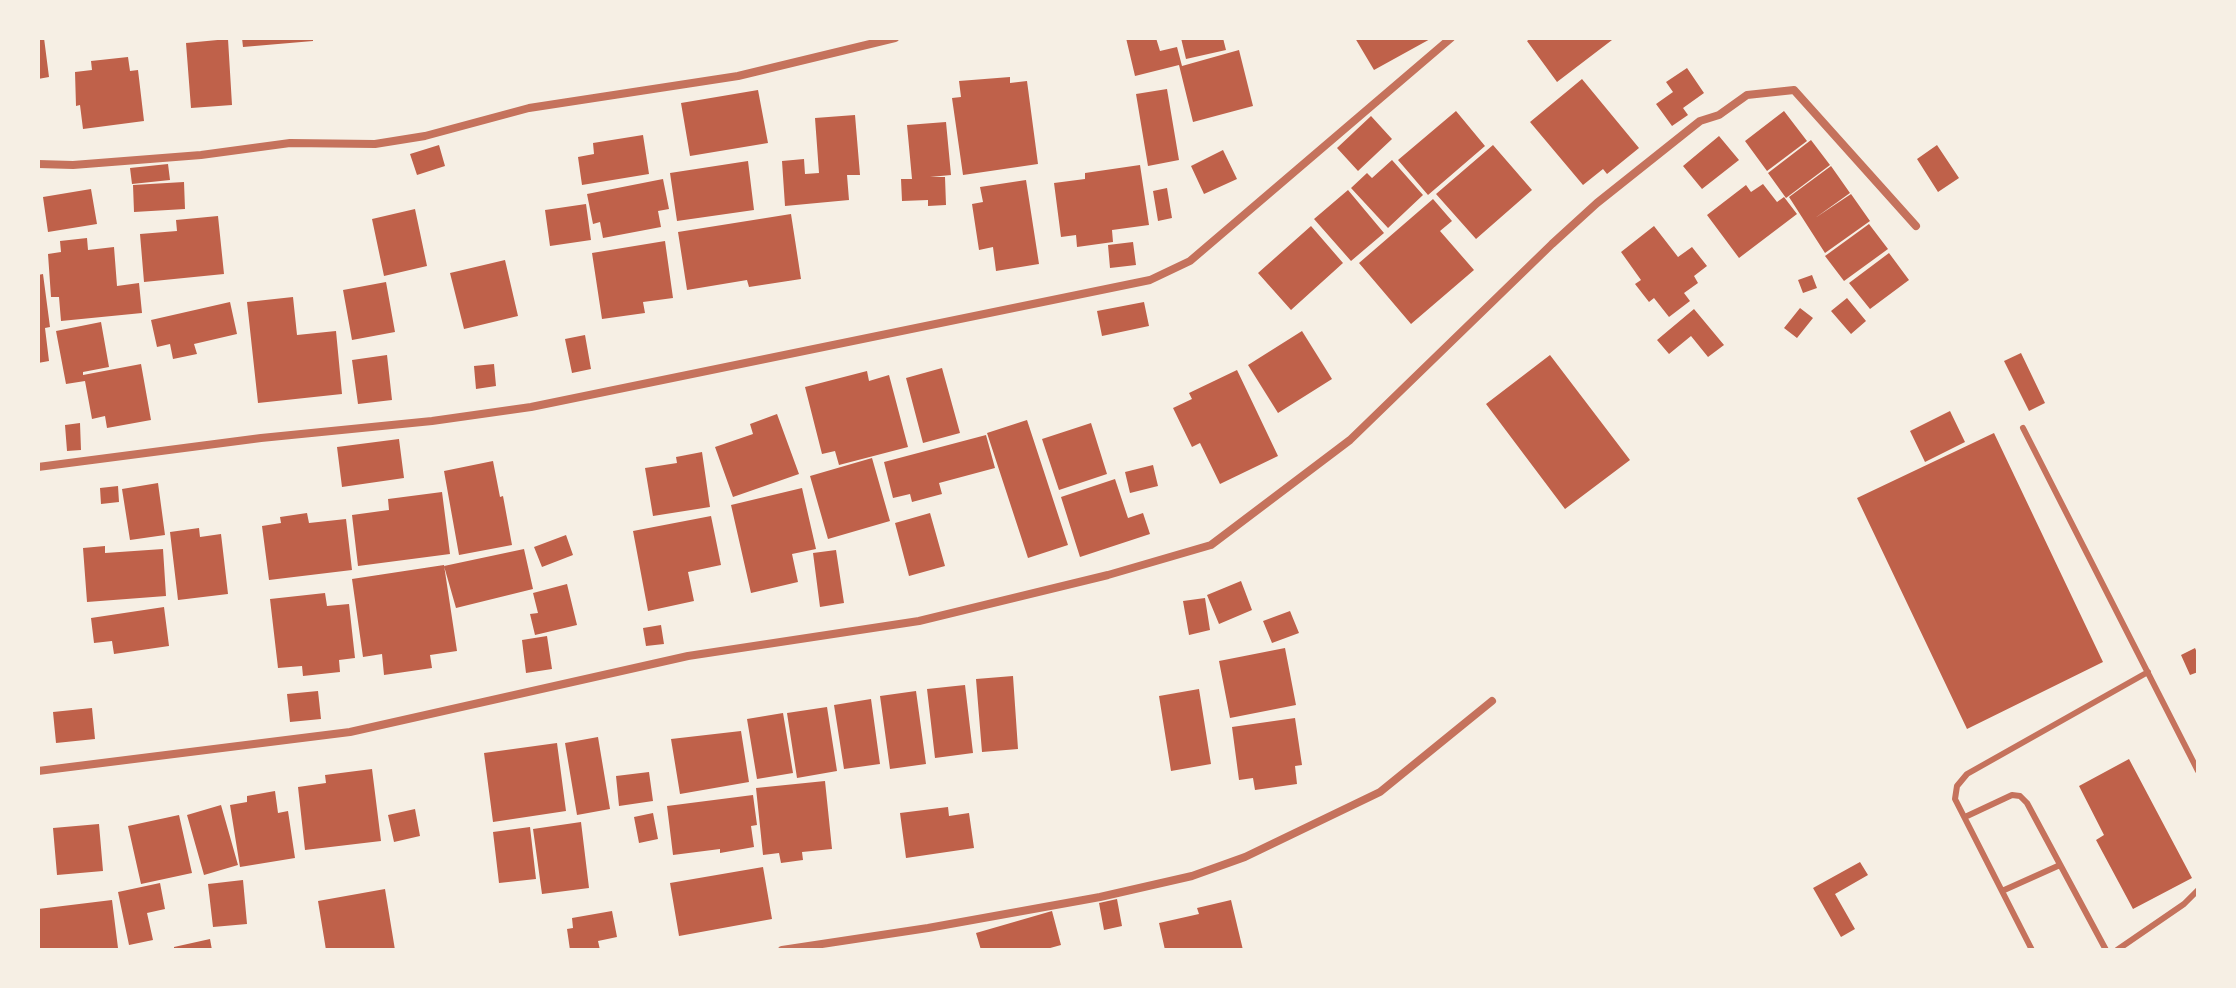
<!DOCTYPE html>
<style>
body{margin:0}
#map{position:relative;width:2236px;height:988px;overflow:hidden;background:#f6efe4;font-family:"Sofia Sans Condensed",sans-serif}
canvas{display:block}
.frame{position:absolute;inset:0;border:40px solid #f6efe4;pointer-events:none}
</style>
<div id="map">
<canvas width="2236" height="988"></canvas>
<div class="frame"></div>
</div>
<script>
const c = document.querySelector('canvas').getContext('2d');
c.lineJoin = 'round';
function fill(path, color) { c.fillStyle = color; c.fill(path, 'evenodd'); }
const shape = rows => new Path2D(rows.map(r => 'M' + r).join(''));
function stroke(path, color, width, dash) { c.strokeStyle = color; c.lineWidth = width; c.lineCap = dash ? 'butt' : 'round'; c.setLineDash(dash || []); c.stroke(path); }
const building = shape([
 [38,38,44,38,49,77,38,79],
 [242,38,313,38,313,41,243,47],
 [1126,38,1156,38,1160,51,1177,47,1182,66,1239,50,1253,106,1193,122,1179,65,1135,76],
 [1181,38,1223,38,1226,50,1186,59],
 [1355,38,1432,38,1374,70],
 [1531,38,1610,38,1612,40,1557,82,1527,41],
 [228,39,232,105,191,108,186,43],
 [128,57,130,71,138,70,144,121,83,129,80,105,76,106,75,72,92,70,91,61],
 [1687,68,1704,93,1683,108,1688,115,1672,126,1656,104,1673,92,1666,82],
 [1010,77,1010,83,1027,81,1038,164,963,175,952,98,961,97,959,81],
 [1582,79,1639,148,1607,174,1603,169,1583,185,1530,122],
 [1167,89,1179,160,1148,166,1136,94],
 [758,90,768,143,690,156,681,103],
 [1456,111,1485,146,1428,195,1398,160],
 [1784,111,1807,141,1767,171,1745,141],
 [855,115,860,175,847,175,849,200,785,206,782,161,804,159,805,174,819,173,815,118],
 [1371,116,1392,139,1358,171,1337,148],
 [946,122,951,175,930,177,945,177,946,205,928,206,928,200,902,201,901,179,912,179,907,125],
 [643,135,649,174,582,185,578,157,594,154,593,143],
 [1719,136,1739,160,1702,189,1683,166],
 [1811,140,1830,165,1786,198,1768,173],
 [439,145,445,166,417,175,410,154],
 [1493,145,1532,190,1476,239,1436,194],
 [1937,145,1959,178,1938,192,1917,159],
 [1223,150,1237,179,1204,194,1191,166],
 [1392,160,1423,195,1388,228,1351,188,1367,173,1372,178],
 [748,161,754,210,677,221,670,173],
 [168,164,170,180,132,184,130,168],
 [1140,165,1149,225,1112,230,1113,242,1077,247,1076,235,1061,237,1054,183,1085,179,1085,173],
 [1831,166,1850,193,1815,218,1851,194,1870,221,1825,253,1789,197],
 [663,179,669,209,658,211,661,227,603,238,600,222,593,224,587,194],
 [1026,180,1039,264,996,271,993,247,979,250,972,204,983,202,980,187],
 [184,182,185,209,134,212,133,185],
 [1763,184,1777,202,1784,197,1797,214,1739,258,1707,215,1746,185,1751,192],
 [1167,188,1172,218,1158,221,1153,191],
 [91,189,97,224,48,232,43,197],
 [1348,190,1384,233,1351,261,1314,219],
 [1433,199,1452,221,1440,231,1474,270,1411,324,1359,263],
 [586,204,591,240,550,246,545,210],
 [415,209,427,266,384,276,372,219],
 [791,214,801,279,749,287,747,280,687,290,678,232],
 [218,216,224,274,144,282,140,234,177,231,176,220],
 [1869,224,1888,249,1844,281,1825,256],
 [1311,226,1343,263,1291,310,1258,273],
 [1654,226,1678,257,1692,247,1707,266,1694,276,1698,283,1684,293,1690,301,1669,317,1654,298,1649,302,1635,284,1641,280,1621,252],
 [87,238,88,250,114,247,117,286,139,283,142,313,61,321,59,297,51,297,48,254,61,252,60,241],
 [665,241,673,298,643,302,645,313,602,319,592,253],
 [1133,242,1136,265,1110,268,1108,245],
 [1889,253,1909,280,1870,309,1849,283],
 [505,260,518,316,464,329,450,273],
 [43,274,50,327,45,328,49,361,38,363,38,275],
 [1812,275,1817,288,1803,293,1798,280],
 [386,282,395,332,352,340,343,290],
 [293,297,297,335,336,331,342,394,258,403,247,302],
 [1847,298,1866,321,1851,334,1831,311],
 [230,302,237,334,194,344,197,354,173,359,170,344,157,347,151,320],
 [1144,302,1149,326,1102,336,1097,311],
 [1800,308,1813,318,1797,338,1784,328],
 [1694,309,1724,345,1708,357,1691,336,1669,354,1657,340],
 [101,322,109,367,83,372,83,375,141,364,151,420,107,428,105,416,92,419,85,381,66,384,56,331],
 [1302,331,1332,379,1278,413,1248,365],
 [585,335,591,369,572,373,565,339],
 [2021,353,2045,403,2029,411,2004,361],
 [387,355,392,400,358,404,352,360],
 [1550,355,1630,460,1565,509,1486,404],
 [494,364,496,386,476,389,474,366],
 [942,368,960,433,923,443,906,378],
 [1237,370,1278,456,1220,484,1200,443,1192,447,1173,408,1192,399,1189,393],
 [867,371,869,381,889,375,908,447,839,465,835,451,822,454,805,387],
 [1950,411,1965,442,1925,462,1910,431],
 [777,414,799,474,733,497,715,447,753,434,750,424],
 [1027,420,1068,545,1028,558,987,433],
 [80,423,81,450,67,451,65,425],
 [1091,423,1107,474,1059,490,1042,439],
 [1994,433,2103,662,1967,729,1857,498],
 [986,435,995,468,939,483,942,494,912,502,910,494,893,498,884,462],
 [399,439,404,478,342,487,337,447],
 [702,452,710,507,653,516,645,468,677,463,676,457],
 [872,458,890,521,828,539,810,476],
 [493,461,500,497,503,496,512,545,459,555,444,471],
 [1153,465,1158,486,1130,493,1125,472],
 [1115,479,1128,518,1143,513,1150,534,1080,557,1061,497],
 [158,483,165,535,130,540,122,489],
 [118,486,119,502,101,504,100,488],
 [802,488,816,549,792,554,798,582,751,593,731,505],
 [442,492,450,554,358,566,352,515,389,510,388,499],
 [307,513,309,523,346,519,352,570,269,580,262,526,281,523,280,517],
 [930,513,945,566,909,576,895,523],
 [711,516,721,565,688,572,694,601,648,611,633,531],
 [199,528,200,537,221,534,228,594,178,600,170,532],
 [566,535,573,555,542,567,534,547],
 [105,546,105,553,163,549,166,596,87,602,83,548],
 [524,549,533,589,456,608,444,566],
 [836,550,844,603,820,607,813,553],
 [444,565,457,651,430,655,432,668,384,675,382,654,363,657,352,579],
 [1241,581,1252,610,1219,624,1207,595],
 [567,584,577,625,535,635,530,614,538,613,533,593],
 [325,593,327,606,349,604,355,658,339,660,340,672,303,676,302,666,278,668,270,599],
 [1205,598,1210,630,1189,635,1183,601],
 [164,607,169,646,114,654,112,641,94,643,91,618],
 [1290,611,1299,633,1272,643,1263,621],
 [661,625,664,644,646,646,643,628],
 [547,636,552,669,526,673,522,640],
 [1285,648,1296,705,1230,718,1219,661],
 [2195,648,2198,655,2198,672,2190,675,2181,655],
 [1013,676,1018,749,982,752,976,679],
 [965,685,973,753,935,758,927,689],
 [1199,689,1211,764,1171,771,1159,696],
 [318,691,321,719,290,722,287,694],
 [916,691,926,764,890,769,880,696],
 [871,699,880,764,844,769,834,705],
 [827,707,837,771,797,778,787,713],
 [92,708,95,739,56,743,53,712],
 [783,713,793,773,757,779,747,719],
 [1295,718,1302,765,1295,766,1297,784,1255,790,1253,778,1239,780,1232,727],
 [741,731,749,782,680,794,671,739],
 [598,737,610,809,577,815,565,743],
 [557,743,566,811,493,822,484,753],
 [2129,759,2192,878,2133,909,2096,840,2104,835,2079,786],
 [372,769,381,841,305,850,298,787,326,783,325,775],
 [649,772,653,801,619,806,616,776],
 [825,781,832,849,802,852,803,860,781,863,779,853,763,855,756,788],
 [275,791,278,813,288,811,295,858,240,867,230,805,247,802,247,796],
 [753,795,757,825,751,826,754,847,720,853,720,849,673,855,667,806],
 [221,805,238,865,204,875,187,815],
 [948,807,949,816,969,813,974,848,906,858,900,813],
 [415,809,420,836,394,842,388,815],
 [653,813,658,839,639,843,634,817],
 [179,815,192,873,141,884,128,826],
 [581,822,589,888,542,894,533,829],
 [99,824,103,871,57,875,53,828],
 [530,827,536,879,499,883,493,832],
 [1860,862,1868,875,1835,894,1855,929,1841,937,1813,888],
 [763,867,772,919,679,936,670,883],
 [243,880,247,924,213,927,208,884],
 [160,883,165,909,147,913,153,940,129,945,118,892],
 [385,889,395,950,326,950,318,901],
 [1117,899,1122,926,1104,930,1099,903],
 [112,900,118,948,38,950,38,909],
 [1231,900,1243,950,1165,950,1159,923,1199,914,1197,908],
 [612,911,617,937,598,941,600,950,570,950,567,929,573,928,572,918],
 [1052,911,1061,945,1043,950,981,950,976,933],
 [210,939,212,950,174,950,174,947]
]);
const service = shape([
 [2023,428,2198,771],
 [1965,817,2012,795,2020,796,2027,803,2106,950],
 [2002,891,2060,865],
 [2032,950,1955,799,1957,786,1967,774,2148,672],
 [2117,950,2184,904,2198,890]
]);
const minor = shape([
 [38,164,73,165,201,155,290,143,375,144,425,136,529,108,738,76,895,38],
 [38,467,261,438,432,421,531,407,1150,280,1190,261,1451,38],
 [38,771,350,732,688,656,919,621,1108,575,1211,545,1350,440,1552,244,1597,203,1700,121,1719,115,1747,95,1794,90,1916,226],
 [782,950,928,928,1100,897,1192,876,1245,857,1380,792,1492,701]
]);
fill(building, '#bf614a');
stroke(service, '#c5725c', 6);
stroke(minor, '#c5725c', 8);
</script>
